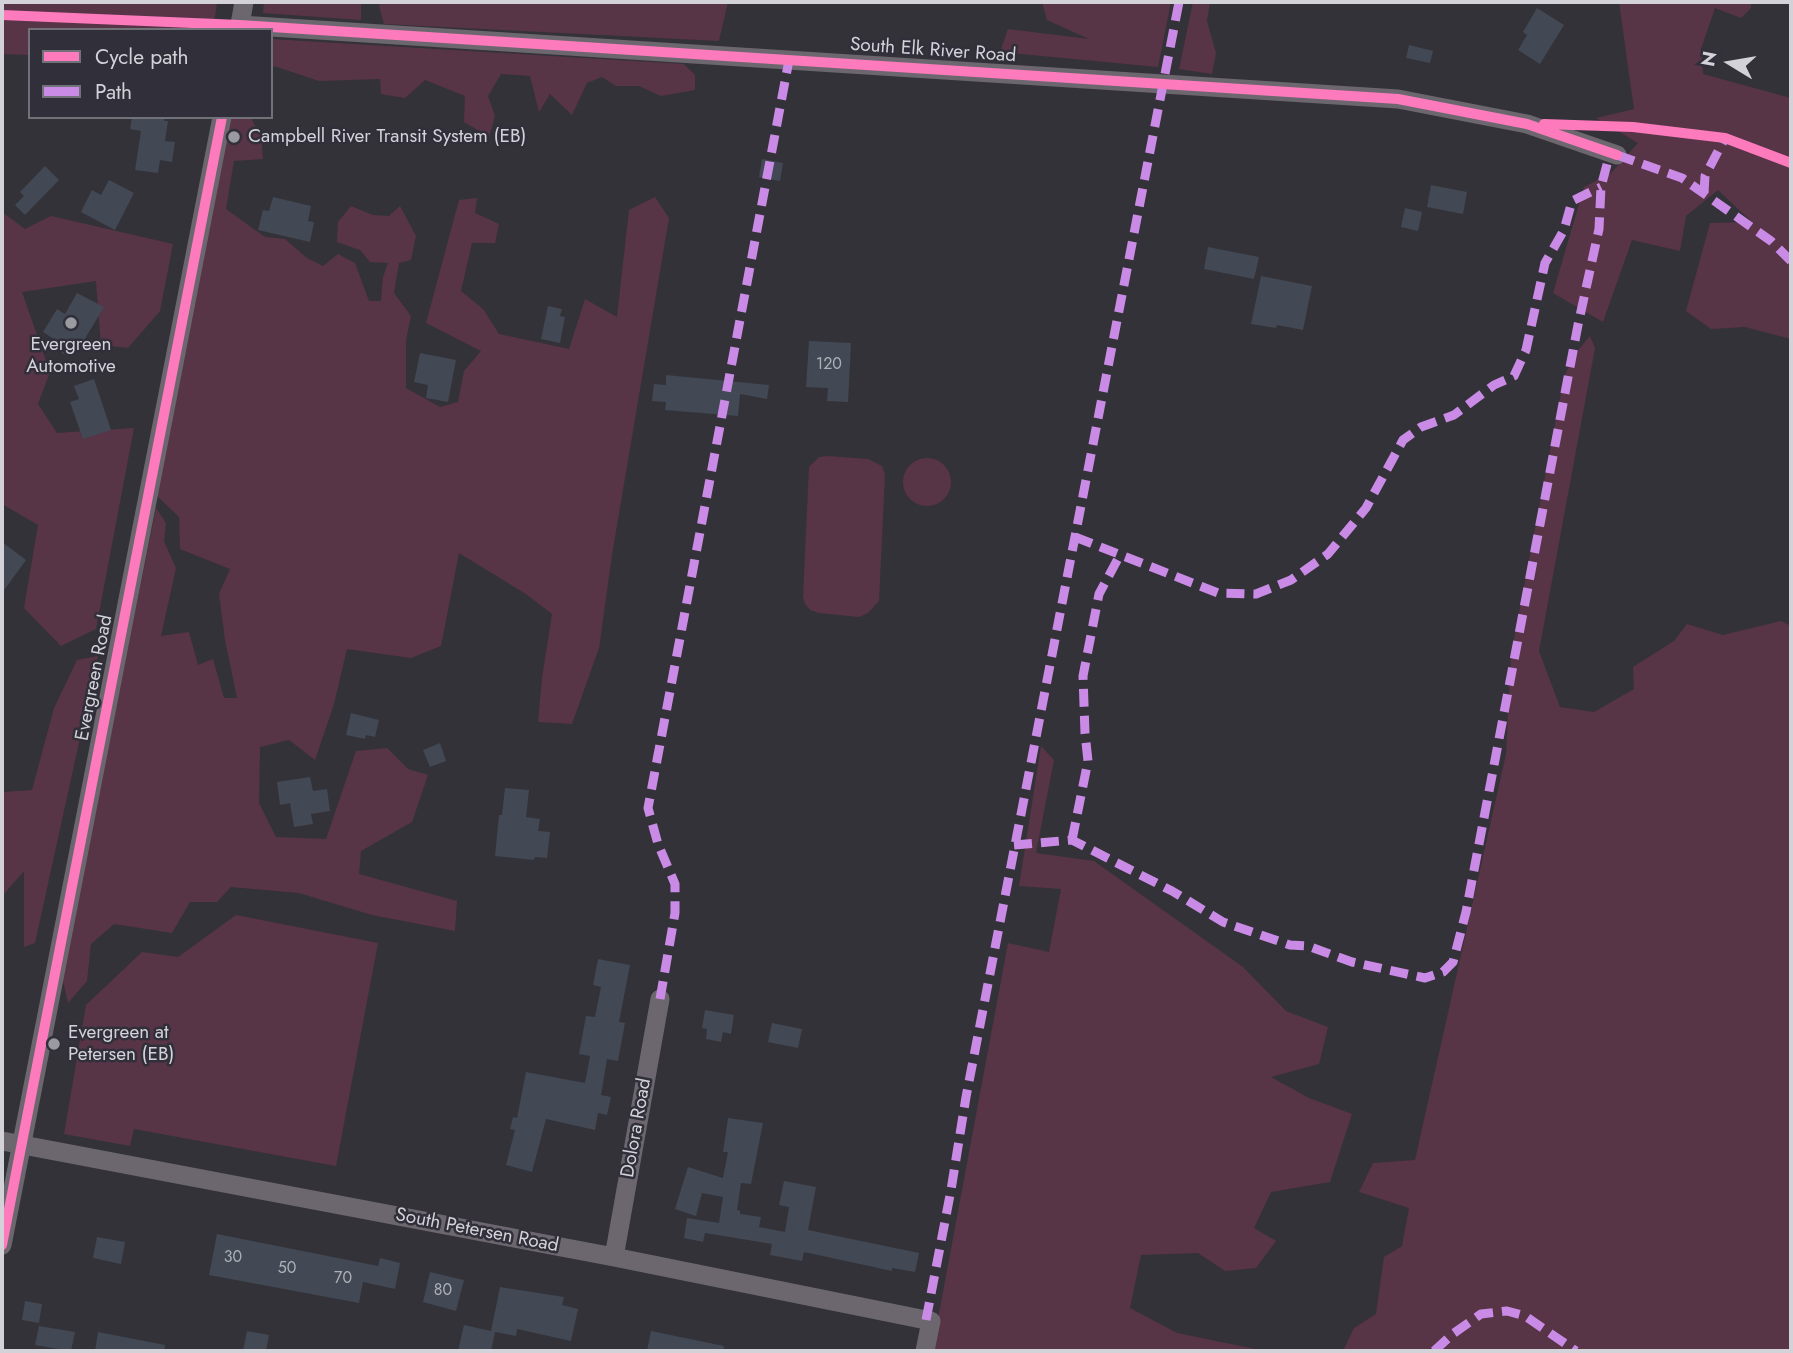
<!DOCTYPE html>
<style>
body{margin:0}
#map{position:relative;width:1793px;height:1353px;overflow:hidden;background:#333238;font-family:Jost,sans-serif}
canvas{display:block}
.frame{position:absolute;inset:0;border:4px solid #d2d2d8;pointer-events:none}
.legend{position:absolute;left:28px;top:28px;width:245px;height:91px;box-sizing:border-box;background:#31303a;border:2px solid #717179;margin:0;padding:9px 12px;list-style:none;font-size:21px;color:#d2d2d8}
.legend li{display:flex;align-items:center;gap:14px;height:35px}
.legend b{width:35px;border:2px solid #717179}
.north{position:absolute;left:1695px;top:28px;width:70px;height:70px;-webkit-text-stroke:5px #31303a;paint-order:stroke;rotate:281deg;font-size:19px;font-weight:700;line-height:28px;text-align:center;color:#d2d2d8}
.north::after{content:'';display:block;margin:auto;width:24px;height:32px;background:#d2d2d8;clip-path:polygon(50% 0,100% 100%,50% 72%,0 100%)}
</style>
<div id="map">
<canvas width="1793" height="1353"></canvas>
<div class="frame"></div>
<ul class="legend">
<li><b style="height:9px;background:#fd7abc"></b>Cycle path</li>
<li><b style="height:9px;background:#ca8be6"></b>Path</li>
</ul>
<div class="north">N</div>
</div>
<script>
const c = document.querySelector('canvas').getContext('2d');
c.lineJoin = 'round';
function fill(path, color) { c.fillStyle = color; c.fill(path, 'evenodd'); }
const shape = rows => new Path2D(rows.map(r => 'M' + r).join(''));
function stroke(path, color, width, dash) { c.strokeStyle = color; c.lineWidth = width; c.lineCap = dash ? 'butt' : 'round'; c.setLineDash(dash || []); c.stroke(path); }
function label(font, color, halo, rows, align = 'center') {
  c.font = font + ' Jost,sans-serif'; c.lineWidth = 5; c.setLineDash([]); c.textBaseline = 'middle'; c.strokeStyle = halo; c.fillStyle = color; for (const [text, x, y, turn = 0] of rows) {
    c.save(); c.translate(x, y); c.rotate((+turn || 0) * Math.PI / 180); c.textAlign = isNaN(turn) ? turn : align; if (halo) c.strokeText(text, 0, 0); c.fillText(text, 0, 0); c.restore();
  }
}
const green = shape([
 [2,2,217,2,213,30,30,30,30,55,2,54],
 [264,2,361,2,361,20,263,13],
 [382,2,728,2,719,41,384,24,379,6],
 [1042,2,1171,2,1158,67,1000,52,1008,29,1089,39,1047,20],
 [1193,2,1210,2,1207,21,1216,53,1212,74,1179,69],
 [1619,2,1751,2,1751,8,1741,18,1715,8,1701,49,1703,74,1791,98,1791,339,1745,327,1711,329,1686,311,1710,223,1752,222,1718,190,1686,216,1680,251,1632,240,1603,322,1553,293,1584,187,1611,173,1638,143,1596,118,1634,109],
 [271,39,684,64,695,75,695,90,661,96,639,86,616,86,602,77,587,83,572,115,550,94,539,112,530,76,501,74,488,96,495,116,489,137,464,122,465,96,425,80,405,98,381,94,380,79,319,81,274,66,271,70],
 [228,117,253,117,252,120,261,136,263,159,234,161,226,209,265,237,285,239,307,258,323,266,338,254,355,263,369,301,381,301,383,277,388,263,370,262,360,250,337,242,338,222,351,206,373,215,389,216,400,206,416,236,411,260,399,263,394,293,411,316,406,340,406,388,440,407,458,402,464,371,481,351,426,323,459,200,477,198,475,213,499,224,495,243,472,243,461,291,483,309,499,334,569,349,585,299,617,317,629,210,655,197,669,218,612,555,599,648,572,724,538,722,542,678,552,614,526,594,459,553,441,646,411,658,347,649,334,704,315,760,289,740,260,747,259,803,276,837,326,839,356,751,387,748,408,769,428,775,412,822,361,851,359,874,457,901,455,931,372,915,299,893,231,887,217,902,190,902,172,933,114,924,91,944,87,981,68,1003,62,977,156,508,166,523,164,541,176,568,161,636,189,632,198,665,213,659,224,698,237,698,225,640,219,594,230,569,180,549,179,517,157,496],
 [2,212,25,229,51,216,173,244,160,311,128,348,101,345,96,281,22,292,50,372,38,404,57,433,134,428,96,629,61,646,24,608,38,525,2,504],
 [1590,336,1595,348,1539,651,1560,707,1594,712,1634,689,1633,667,1674,641,1687,624,1723,635,1781,621,1791,626,1791,1351,1343,1351,1354,1328,1376,1314,1384,1257,1402,1246,1409,1208,1359,1192,1373,1163,1415,1160,1506,754,1511,655,1564,377,1575,354],
 [828,456,868,459,882,466,885,474,879,601,868,613,859,617,819,613,810,610,805,604,803,597,809,467,819,457],
 '903 482a24 24 0 1 1 48 0a24 24 0 1 1-48 0Z',
 [98,656,35,943,24,947,24,871,3,895,2,893,2,792,32,790,54,708,77,660],
 [1041,746,1054,760,1036,853,1094,861,1243,967,1286,1011,1328,1027,1319,1064,1271,1077,1309,1098,1352,1114,1330,1182,1271,1192,1254,1228,1276,1241,1256,1268,1225,1271,1198,1253,1141,1255,1130,1308,1177,1333,1265,1351,932,1351,1008,943,1049,952,1061,889,1019,886],
 [236,915,378,943,336,1166,134,1129,130,1146,64,1134,86,1005,142,952,178,957]
]);
const building = shape([
 [1537,8,1564,25,1540,64,1518,50,1527,35,1523,32],
 [1409,45,1433,51,1430,63,1406,58],
 [132,117,165,117,164,121,168,121,165,141,175,142,172,162,160,160,158,173,135,170,141,131,130,129],
 [762,159,783,163,780,181,759,177],
 [45,166,59,180,25,215,15,205,24,196,20,192],
 [109,180,134,193,115,230,81,212,92,190,101,195],
 [1431,185,1467,192,1463,214,1427,207],
 [273,197,311,206,308,221,314,222,310,242,258,230,263,210,269,211],
 [1405,208,1422,212,1418,231,1401,227],
 [1208,247,1259,257,1254,279,1204,269],
 [1261,276,1312,286,1303,330,1277,325,1276,328,1251,324],
 [77,293,104,307,77,352,71,349,67,356,50,346,54,339,43,332,57,309,65,314],
 [548,306,562,309,560,316,565,317,560,343,541,339],
 [809,341,851,343,848,402,827,401,828,388,806,387],
 [420,353,456,360,448,402,426,398,428,385,414,382],
 [666,375,769,385,767,399,740,394,738,416,665,410,666,402,652,401,654,384,666,385],
 [94,379,111,430,83,439,70,402,79,399,74,386],
 [2,542,26,560,2,593],
 [351,713,379,720,375,737,366,735,365,739,346,735],
 [440,743,446,761,430,767,423,750],
 [310,777,313,791,327,789,330,811,311,814,313,824,294,827,290,803,280,805,277,782],
 [505,788,529,790,526,817,540,819,538,831,550,832,547,858,535,857,534,860,495,856,499,815,502,815],
 [598,959,630,965,619,1022,625,1023,618,1061,607,1059,601,1095,611,1097,607,1115,598,1113,595,1130,546,1119,532,1172,506,1165,515,1130,510,1129,513,1117,517,1118,526,1072,585,1083,590,1056,579,1054,586,1016,595,1017,601,987,593,985],
 [705,1010,734,1015,731,1034,723,1032,721,1042,706,1039,707,1029,702,1028],
 [772,1023,802,1029,798,1048,768,1042],
 [728,1118,763,1123,751,1184,741,1183,737,1210,740,1211,740,1214,761,1217,759,1227,785,1232,789,1207,779,1205,784,1181,816,1187,808,1230,919,1253,915,1272,892,1268,892,1271,804,1252,802,1261,770,1255,772,1244,705,1233,703,1242,684,1238,687,1218,719,1223,723,1197,702,1193,696,1216,675,1209,688,1167,723,1178,728,1152,723,1152],
 [217,1234,378,1266,380,1258,400,1263,395,1289,363,1282,359,1303,209,1275],
 [97,1237,125,1242,121,1264,93,1258],
 [430,1272,464,1280,456,1311,423,1302],
 [500,1287,564,1297,562,1305,578,1309,571,1341,517,1329,516,1336,495,1332,491,1351,458,1351,464,1325,491,1331],
 [25,1301,42,1304,39,1323,22,1320],
 [39,1326,75,1332,71,1351,35,1345],
 [247,1331,269,1335,266,1351,243,1351],
 [651,1331,724,1346,723,1351,647,1351],
 [98,1332,165,1345,164,1351,95,1351]
]);
const minor = shape([
 [240,25,1398,99,1527,124,1617,155],
 [239,30,244,2],
 [2,1141,614,1257,931,1321,925,1351],
 [2,1245,222,117],
 [614,1257,660,999]
]);
const quiet = shape([
 [1617,155,1682,178,1771,241,1791,261],
 [1704,193,1705,176,1725,138],
 [1075,537,1218,593,1256,594,1291,580,1328,554,1366,508,1403,440,1421,427,1454,415,1494,385,1514,376,1526,350,1545,263,1564,230,1572,201,1601,187],
 [1072,840,1088,761,1085,733,1083,676,1099,594,1120,555],
 [1014,845,1072,840,1172,891,1223,922,1290,945,1308,946,1352,962,1425,978,1443,972,1453,962,1466,912,1578,325,1599,229,1601,187,1610,153],
 [660,999,675,913,675,884,658,844,648,808,789,60],
 [926,1320,951,1190,966,1097,1179,2],
 [1434,1351,1454,1333,1481,1314,1507,1311,1525,1316,1576,1351]
]);
const cycleway = shape([
 [2,15,240,25,1398,99,1527,124,1617,155],
 [1544,124,1633,127,1725,138,1791,163],
 [2,1245,222,117]
]);
const markers = [
 [234,137,7,"#9a9aa0"],
 [71,323,7,"#9a9aa0"],
 [54,1044,7,"#9a9aa0"]
];
const numberNames = [
 ["120",829,365],
 ["30",233,1258],
 ["50",287,1269],
 ["70",343,1279],
 ["80",443,1291]
];
const streetNames = [
 ["South Elk River Road",933,51,4],
 ["Evergreen Road",95,678,-79],
 ["Dolora Road",637,1128,-80],
 ["South Petersen Road",477,1231,11]
];
const poiNames = [
 ["Campbell River Transit System (EB)",248,137],
 ["Evergreen",71,345,"center"],
 ["Automotive",71,367,"center"],
 ["Evergreen at",68,1033],
 ["Petersen (EB)",68,1055]
];
fill(green, '#583447');
fill(building, '#424854');
stroke(minor, '#6c676e', 19);
stroke(quiet, '#ca8be6', 9, [18, 9]);
stroke(cycleway, '#fd7abc', 10);
for (const [x, y, r, color] of markers) { const dot = new Path2D(); dot.arc(x, y, r, 0, 2 * Math.PI); c.fillStyle = color; c.fill(dot); stroke(dot, '#31303a', 2.5); }
label('16px', '#aeb0b7', null, numberNames);
label('19px', '#d2d2d8', '#31303a', streetNames);
label('19px', '#d2d2d8', '#31303a', poiNames, 'left');
</script>
